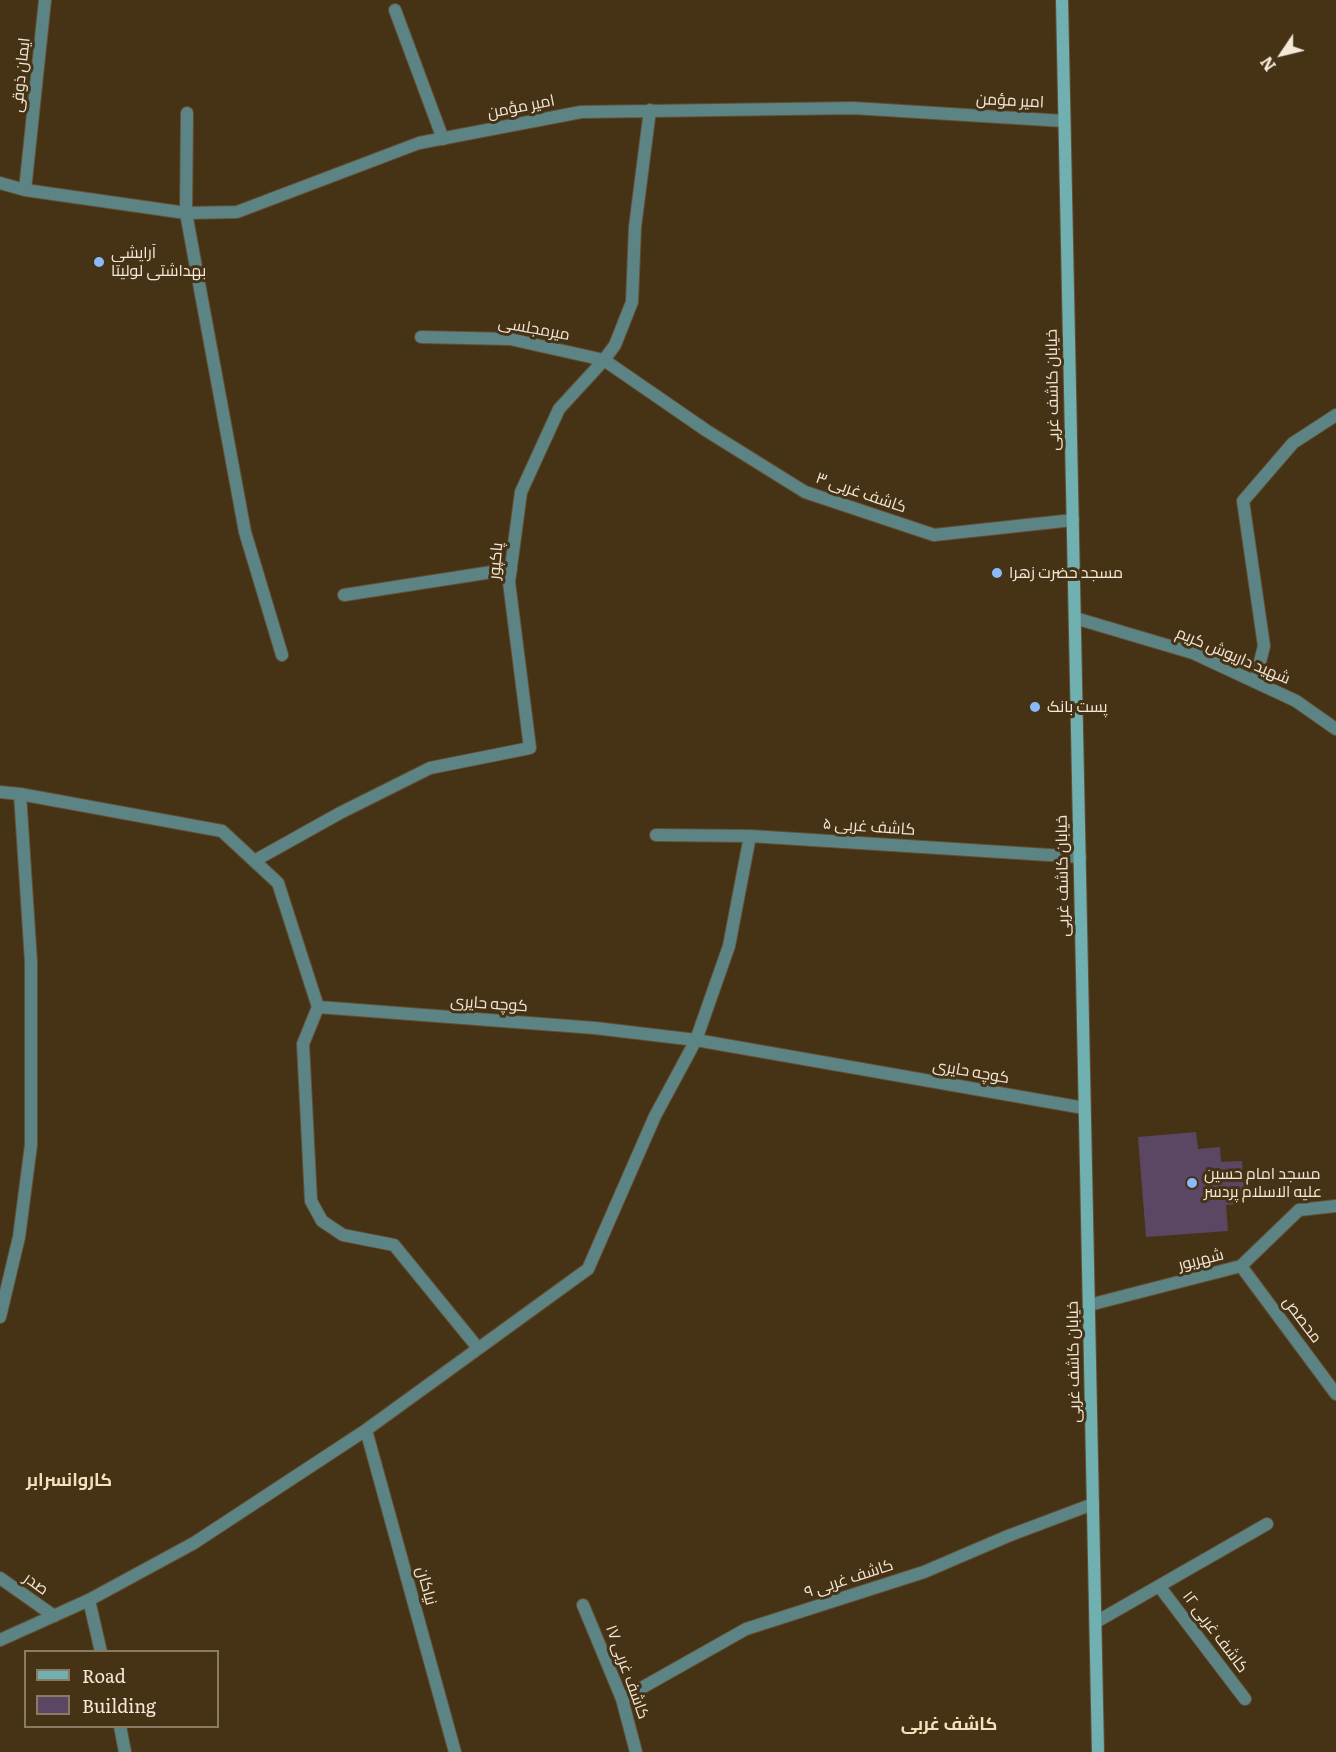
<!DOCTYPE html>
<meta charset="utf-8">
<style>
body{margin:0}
#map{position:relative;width:1336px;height:1752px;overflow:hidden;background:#463316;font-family:Literata,serif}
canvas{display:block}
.legend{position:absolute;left:24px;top:1650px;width:195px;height:78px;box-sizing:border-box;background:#463316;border:2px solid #8c7b63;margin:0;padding:8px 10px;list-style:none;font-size:18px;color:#f4e8d7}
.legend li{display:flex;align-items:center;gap:12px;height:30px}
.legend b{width:30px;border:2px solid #8c7b63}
.north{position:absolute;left:1252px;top:24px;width:60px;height:60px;-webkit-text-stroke:4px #463316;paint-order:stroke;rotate:235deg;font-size:16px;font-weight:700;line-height:24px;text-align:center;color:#f4e8d7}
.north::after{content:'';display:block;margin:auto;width:21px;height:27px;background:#f4e8d7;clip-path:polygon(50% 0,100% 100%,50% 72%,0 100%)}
</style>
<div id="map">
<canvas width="1336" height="1752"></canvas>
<ul class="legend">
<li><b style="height:8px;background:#70b0b0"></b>Road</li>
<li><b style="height:16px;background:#5b4763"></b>Building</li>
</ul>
<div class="north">N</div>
</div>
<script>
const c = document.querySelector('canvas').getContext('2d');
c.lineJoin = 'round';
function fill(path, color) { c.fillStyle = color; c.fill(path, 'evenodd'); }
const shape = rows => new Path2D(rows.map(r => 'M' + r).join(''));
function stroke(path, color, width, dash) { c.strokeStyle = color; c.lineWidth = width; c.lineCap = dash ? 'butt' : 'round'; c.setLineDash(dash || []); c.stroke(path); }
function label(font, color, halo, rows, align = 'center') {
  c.font = font + ' Literata,Cairo,serif'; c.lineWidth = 6; c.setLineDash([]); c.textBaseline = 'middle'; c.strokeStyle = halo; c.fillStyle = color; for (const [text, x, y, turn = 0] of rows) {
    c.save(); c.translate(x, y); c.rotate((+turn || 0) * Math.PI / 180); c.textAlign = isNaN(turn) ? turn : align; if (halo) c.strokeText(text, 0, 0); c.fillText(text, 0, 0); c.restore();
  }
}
const building = shape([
 [1196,1132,1198,1149,1220,1147,1221,1162,1242,1161,1245,1204,1226,1205,1228,1231,1146,1237,1138,1137]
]);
const lane = shape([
 [395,10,443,139],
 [186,213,245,532,282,655],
 [421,337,510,339,604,360],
 [344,595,511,569],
 [656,835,750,836,1080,857],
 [0,1317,19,1237,31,1145,31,962,20,794],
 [0,1578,54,1616],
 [1159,1586,1245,1699],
 [89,1600,101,1652],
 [1096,1622,1267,1524],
 [120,1726,125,1752]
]);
const street = shape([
 [0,183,25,190,186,213,237,212,419,143,581,112,853,108,1064,121],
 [25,190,45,0],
 [186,213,187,113],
 [604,360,707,431,805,492,934,535,1073,520],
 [1075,618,1193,653,1296,701,1336,729],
 [1255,682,1264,646,1243,501,1293,443,1336,415],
 [0,792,20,794,222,831,278,883,318,1007,595,1028,696,1040,1084,1108],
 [254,861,340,813,430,768,530,748,509,582,521,492,559,409,604,360,615,345,632,302,635,227,650,110],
 [318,1007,303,1044,311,1201,322,1221,343,1235,394,1245,478,1348],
 [1241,1266,1336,1394],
 [1089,1305,1241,1266,1299,1210,1336,1206],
 [366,1430,455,1752],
 [583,1605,622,1699,636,1752],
 [0,1640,89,1600,194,1543,366,1430,588,1269,655,1116,696,1040,729,946,750,836],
 [622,1699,746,1629,924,1572,1008,1536,1093,1504]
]);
const secondary = shape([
 [1062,0,1098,1752]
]);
const markers = [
 [99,262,6,"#8abafc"],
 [997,573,6,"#8abafc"],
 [1035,707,6,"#8abafc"],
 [1192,1183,6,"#8abafc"]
];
const streetNames = [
 ["ایمان ذوقی",21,75,-84],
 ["امیر مؤمن",1010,101,3],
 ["امیر مؤمن",521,107,-11],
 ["میرمجلسی",534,329,10],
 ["خیابان کاشف غربی",1053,390,-91],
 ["کاشف غربی ۳",861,493,19],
 ["پاکپور",496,561,-85],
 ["شهید داریوش کریم",1233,656,23],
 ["کاشف غربی ۵",869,827,4],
 ["خیابان کاشف غربی",1063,876,-91],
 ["کوچه حایری",489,1004,4],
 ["کوچه حایری",971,1072,10],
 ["شهریور",1201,1260,-14],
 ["محصص",1302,1320,53],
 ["خیابان کاشف غربی",1074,1362,-91],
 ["کاشف غربی ۹",849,1579,-18],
 ["صدر",36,1584,36],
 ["نیاکان",426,1586,75],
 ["کاشف غربی ۱۲",1215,1632,53],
 ["کاشف غربی ۱۷",627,1672,70]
];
const poiNames = [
 ["آرایشی",111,253],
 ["بهداشتی لولیتا",111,271],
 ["مسجد حضرت زهرا",1009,573],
 ["پست بانک",1047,707],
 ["مسجد امام حسین",1204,1174],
 ["علیه الاسلام پردسر",1204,1192]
];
const neighbourhoodNames = [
 ["کاروانسرابر",69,1481],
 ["کاشف غربی",949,1725]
];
fill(building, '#5b4763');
stroke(lane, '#625035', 14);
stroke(street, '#625035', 14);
stroke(secondary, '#625035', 14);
stroke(lane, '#5d8485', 12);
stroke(street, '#5d8485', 12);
stroke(secondary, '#70b0b0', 12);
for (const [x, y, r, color] of markers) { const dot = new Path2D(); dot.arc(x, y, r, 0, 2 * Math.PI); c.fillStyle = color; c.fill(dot); stroke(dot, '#463316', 2); }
label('16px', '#f4e8d7', '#463316', streetNames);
label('16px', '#f4e8d7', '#463316', poiNames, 'left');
label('bold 18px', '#f7dfbd', '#463316', neighbourhoodNames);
</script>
